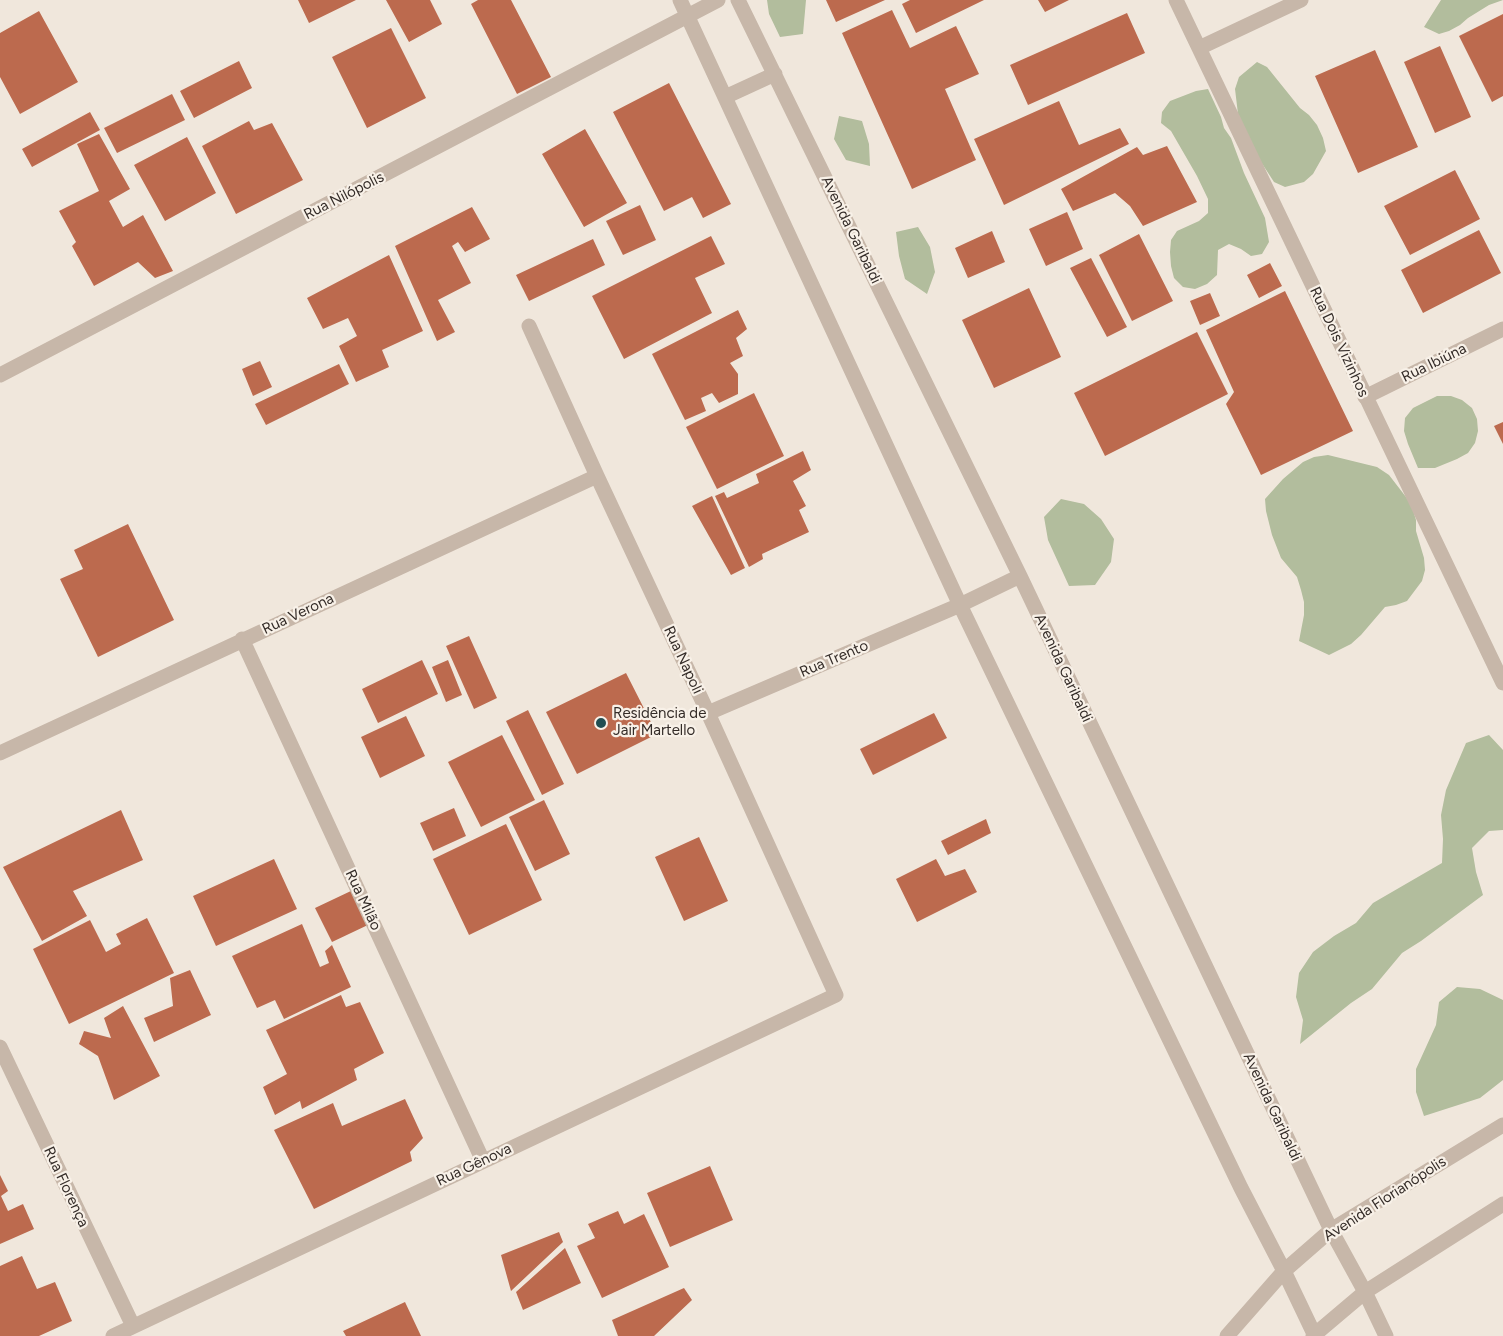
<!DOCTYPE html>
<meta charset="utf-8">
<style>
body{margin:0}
canvas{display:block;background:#f0e7dc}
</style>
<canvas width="1503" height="1336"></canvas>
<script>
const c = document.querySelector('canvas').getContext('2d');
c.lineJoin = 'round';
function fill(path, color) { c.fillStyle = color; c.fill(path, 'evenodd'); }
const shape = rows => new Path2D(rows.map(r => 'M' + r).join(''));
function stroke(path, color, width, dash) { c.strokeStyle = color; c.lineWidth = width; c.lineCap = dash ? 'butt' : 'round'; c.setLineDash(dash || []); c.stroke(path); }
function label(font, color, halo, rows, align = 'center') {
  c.font = font + ' Figtree,sans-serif'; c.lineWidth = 4.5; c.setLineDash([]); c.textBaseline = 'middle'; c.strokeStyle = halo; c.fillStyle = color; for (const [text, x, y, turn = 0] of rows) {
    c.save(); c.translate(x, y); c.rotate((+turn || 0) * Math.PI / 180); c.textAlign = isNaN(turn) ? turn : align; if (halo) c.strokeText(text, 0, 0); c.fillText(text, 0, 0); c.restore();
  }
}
const green = shape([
 [767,0,806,0,803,34,780,37,769,14],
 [1441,0,1503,0,1489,5,1468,18,1460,25,1449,31,1439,34,1424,27],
 [1257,62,1267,67,1300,108,1309,115,1317,125,1323,138,1326,151,1313,174,1304,182,1285,187,1274,182,1261,162,1238,114,1235,89,1239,77],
 [1208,89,1221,117,1224,128,1231,138,1244,173,1265,218,1269,242,1262,254,1251,256,1241,249,1229,244,1218,250,1217,275,1207,284,1195,289,1183,287,1174,278,1171,266,1170,252,1171,240,1177,231,1199,221,1208,213,1208,199,1197,176,1171,131,1161,123,1162,112,1170,101,1196,91],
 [839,116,862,121,869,144,870,166,846,160,834,139],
 [918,227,930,247,935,272,927,294,905,279,899,256,896,232],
 [1437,396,1451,396,1462,400,1472,408,1477,419,1478,431,1475,443,1468,453,1457,459,1435,468,1418,468,1408,444,1404,431,1405,418,1413,408],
 [1328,455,1377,467,1389,475,1406,497,1412,507,1416,520,1416,531,1424,558,1425,570,1422,581,1407,601,1396,605,1385,607,1361,635,1351,644,1329,655,1299,641,1304,615,1304,602,1301,590,1297,577,1281,558,1272,535,1266,511,1265,499,1283,479,1303,462,1314,457],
 [1061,499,1084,504,1101,519,1114,539,1111,562,1095,585,1069,586,1048,540,1044,517],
 [1489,735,1503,750,1503,830,1489,831,1472,848,1476,872,1483,895,1421,941,1402,953,1372,989,1351,1003,1300,1044,1303,1020,1296,997,1299,973,1313,952,1334,936,1356,923,1373,903,1442,863,1443,839,1441,815,1446,790,1466,743],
 [1457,987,1480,989,1503,1000,1503,1080,1480,1098,1424,1116,1416,1092,1416,1069,1436,1025,1439,1002]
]);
const building = shape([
 [298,0,356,0,309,23],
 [386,0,430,0,442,24,409,42],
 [478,0,511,0,551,77,517,94,471,4],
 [826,0,885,0,836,22],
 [910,0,984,0,916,33,902,4],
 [1038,0,1069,0,1045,12],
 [892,10,910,48,956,26,979,74,945,89,976,160,912,189,842,33],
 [39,11,78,82,20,114,0,77,0,33],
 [1127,13,1145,53,1028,105,1010,65],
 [1503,14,1503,96,1492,102,1459,36],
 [391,28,426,98,367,128,332,57],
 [1440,46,1471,117,1435,133,1404,62],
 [1375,50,1418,147,1358,173,1315,76],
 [239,61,252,88,194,118,180,91],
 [669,83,731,204,703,218,692,197,664,211,613,112],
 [172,94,185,120,117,153,104,128],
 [1059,101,1079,145,1120,128,1129,144,1004,205,974,139],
 [90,112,100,130,32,167,22,149],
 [249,121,254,130,272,123,303,180,236,214,202,146],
 [585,129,627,203,584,227,542,154],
 [99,134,130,189,109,201,123,227,143,215,173,271,155,278,138,262,94,286,72,246,76,242,59,211,99,191,77,144],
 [187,137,216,193,165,221,134,165],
 [1167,146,1197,202,1143,226,1130,206,1115,193,1073,211,1061,189,1137,147,1143,155],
 [1455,170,1480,219,1410,255,1384,206],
 [640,205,656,240,623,255,606,221],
 [472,207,490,239,465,252,458,242,452,246,471,283,438,300,455,332,437,341,395,246],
 [1067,212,1083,249,1046,266,1029,229],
 [1479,230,1501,273,1423,313,1401,270],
 [992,231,1005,262,968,278,955,248],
 [1139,234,1173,301,1132,321,1099,255],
 [711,236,725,264,695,278,712,313,624,359,592,296],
 [593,239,605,265,529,301,516,275],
 [389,255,423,331,382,350,389,367,356,382,339,346,357,336,348,318,323,329,307,298],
 [1091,258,1127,327,1107,337,1070,268],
 [1270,263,1282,286,1259,298,1247,275],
 [1029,288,1061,357,994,388,962,320],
 [1285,291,1353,431,1261,475,1226,404,1234,392,1206,330],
 [1210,293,1220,316,1200,325,1190,301],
 [738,310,747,329,736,338,743,356,730,363,738,374,738,394,719,403,712,393,701,398,706,411,685,420,652,354],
 [1197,332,1228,394,1105,456,1074,393],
 [260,361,272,387,253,396,242,369],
 [339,364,349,384,266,425,255,404],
 [754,393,784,456,717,489,686,427],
 [1503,422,1503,444,1494,426],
 [803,451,811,470,793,481,806,506,799,510,809,532,762,554,763,559,749,567,715,496,724,492,727,498,759,483,756,474],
 [712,496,745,568,731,575,692,506],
 [128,524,174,620,98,657,60,579,83,569,74,550],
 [469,636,497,698,474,709,446,646],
 [422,660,438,694,378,723,362,689],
 [448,660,462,695,446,702,432,667],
 [626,673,657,734,577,774,546,712],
 [528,710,564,784,542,795,506,721],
 [934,713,947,738,873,775,860,749],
 [406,716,425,756,380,778,361,737],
 [502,735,535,800,481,827,448,762],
 [544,800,570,854,535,871,509,817],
 [454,808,466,836,433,851,420,823],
 [121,810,143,860,73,891,87,916,42,941,3,867],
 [986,819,991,833,948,855,941,841],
 [506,824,542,900,469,935,433,859],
 [699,837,728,901,684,921,655,857],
 [274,859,297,909,216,946,193,896],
 [936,859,945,876,965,869,977,892,917,922,896,879],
 [353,890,370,924,332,942,315,908],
 [147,918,174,973,69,1024,33,949,90,920,106,952,121,944,116,934],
 [302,924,320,967,329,963,325,951,332,945,351,987,284,1019,275,1000,257,1008,232,956],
 [190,970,211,1015,154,1042,144,1018,173,1006,170,978],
 [341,995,346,1007,360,1002,384,1053,354,1069,357,1080,302,1109,300,1101,275,1115,263,1087,287,1074,266,1030],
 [123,1006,160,1076,114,1100,98,1056,79,1044,84,1031,111,1038,104,1018],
 [405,1099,423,1138,410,1152,412,1161,314,1209,274,1130,333,1103,342,1126],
 [710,1166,733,1220,670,1247,647,1193],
 [0,1175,8,1191,1,1196,8,1211,23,1204,34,1229,0,1244],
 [618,1211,624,1224,644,1214,669,1267,602,1298,577,1246,595,1238,588,1224],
 [559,1232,563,1242,511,1291,501,1255],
 [565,1248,581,1283,523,1310,516,1292],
 [22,1256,37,1289,55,1282,72,1321,39,1336,0,1336,0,1266],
 [684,1288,692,1300,654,1336,618,1336,612,1320],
 [405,1302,421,1336,346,1336,343,1331]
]);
const minor = shape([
 [680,0,960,605,1241,1188,1284,1271,1315,1336],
 [738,0,1020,576,1331,1230,1365,1292,1386,1336],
 [1176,0,1503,683],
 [1199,48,1301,0],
 [725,97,775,74],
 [0,375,718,0],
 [1365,397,1503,329],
 [242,639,483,1161],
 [708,713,960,605,1020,576],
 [0,753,597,476],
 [0,1047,133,1326],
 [113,1336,836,995,708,713,597,476,529,326],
 [1227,1336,1284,1271,1331,1230,1503,1125],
 [1313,1336,1365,1292,1503,1204]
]);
const markers = [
 [601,723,6,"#214e52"]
];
const streetNames = [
 ["Rua Nilópolis",344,196,-27],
 ["Avenida Garibaldi",851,230,64],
 ["Rua Dois Vizinhos",1339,342,65],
 ["Rua Ibiúna",1434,363,-26],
 ["Rua Verona",298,614,-25],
 ["Rua Trento",834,659,-23],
 ["Rua Napoli",683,660,65],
 ["Avenida Garibaldi",1063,668,65],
 ["Rua Milão",363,900,65],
 ["Avenida Garibaldi",1272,1107,65],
 ["Rua Gênova",474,1165,-25],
 ["Rua Florença",66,1187,65],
 ["Avenida Florianópolis",1385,1199,-33]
];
const poiNames = [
 ["Residência de",613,714],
 ["Jair Martello",613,731]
];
fill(green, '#b2bd9d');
fill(building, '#bc6a4e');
stroke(minor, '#c7b7a9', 15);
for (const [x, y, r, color] of markers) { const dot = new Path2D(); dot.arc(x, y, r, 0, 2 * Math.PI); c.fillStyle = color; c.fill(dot); stroke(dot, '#f8f1e8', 2); }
label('15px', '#342c28', '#f8f1e8', streetNames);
label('15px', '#342c28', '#f8f1e8', poiNames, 'left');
</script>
